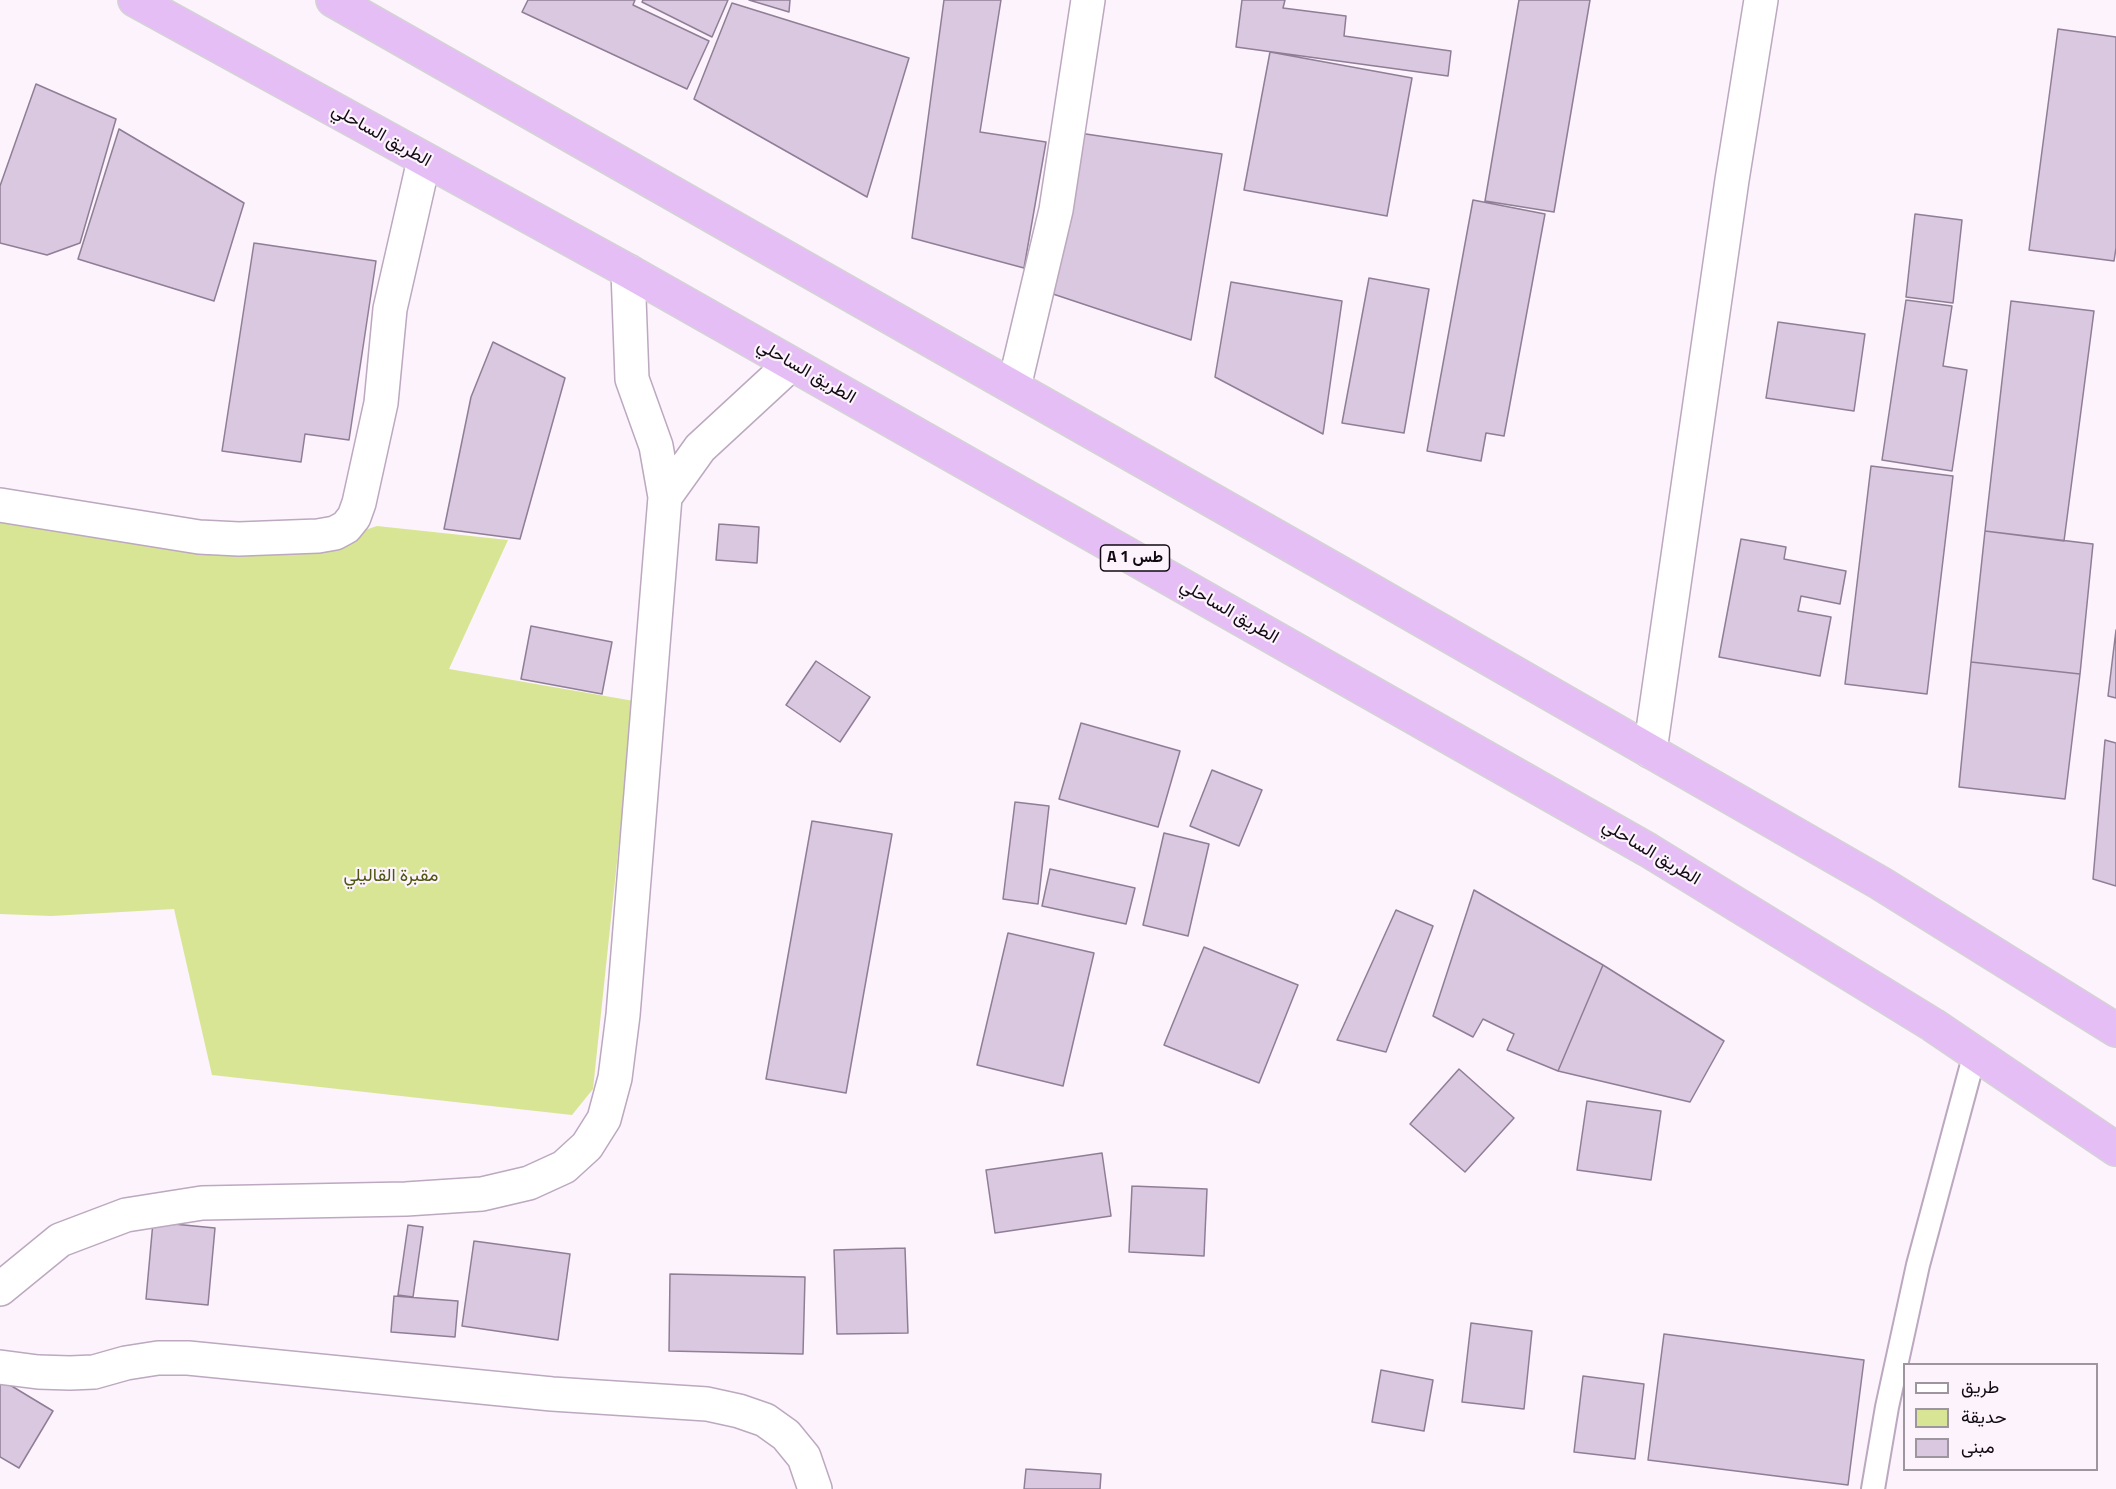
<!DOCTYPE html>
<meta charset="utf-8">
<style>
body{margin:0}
#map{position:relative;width:2116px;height:1489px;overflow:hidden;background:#fcf3fd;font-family:"Titillium Web",Vazirmatn,sans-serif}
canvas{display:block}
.legend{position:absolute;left:1903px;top:1363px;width:195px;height:108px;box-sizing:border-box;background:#fcf3fd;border:2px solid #9e969f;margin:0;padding:8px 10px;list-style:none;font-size:18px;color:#110a12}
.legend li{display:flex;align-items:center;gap:12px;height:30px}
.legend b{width:30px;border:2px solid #9e969f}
</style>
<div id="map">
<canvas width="2116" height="1489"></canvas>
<ul class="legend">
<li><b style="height:8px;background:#fff"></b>طريق</li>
<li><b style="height:16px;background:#d8e595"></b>حديقة</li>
<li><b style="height:16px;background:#dac8e0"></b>مبنى</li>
</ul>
</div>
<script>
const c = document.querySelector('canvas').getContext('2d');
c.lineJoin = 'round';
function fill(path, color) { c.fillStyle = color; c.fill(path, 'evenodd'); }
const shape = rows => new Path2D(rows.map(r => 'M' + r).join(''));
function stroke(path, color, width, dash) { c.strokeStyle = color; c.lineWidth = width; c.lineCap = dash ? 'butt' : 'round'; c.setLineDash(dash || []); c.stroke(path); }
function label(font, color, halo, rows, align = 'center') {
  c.font = font + ' "Titillium Web",Vazirmatn,sans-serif'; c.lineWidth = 4.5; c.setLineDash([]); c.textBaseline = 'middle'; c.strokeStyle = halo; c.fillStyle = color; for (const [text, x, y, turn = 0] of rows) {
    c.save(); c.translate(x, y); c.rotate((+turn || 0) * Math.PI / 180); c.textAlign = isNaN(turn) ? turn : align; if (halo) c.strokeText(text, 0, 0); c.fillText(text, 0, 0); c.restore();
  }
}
const green = shape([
 [0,511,209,553,260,556,314,547,377,526,508,540,449,669,634,701,593,1089,572,1115,212,1075,174,909,51,916,0,914]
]);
const building = shape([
 [528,0,635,0,633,5,709,41,687,89,522,12,528,0],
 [643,0,728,0,712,37,642,2,643,0],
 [749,0,790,0,789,12,749,0],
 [944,0,1001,0,980,132,1046,142,1024,268,912,238,944,0],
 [1242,0,1285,0,1283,8,1346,16,1344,36,1451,51,1448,76,1236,47,1242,0],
 [1519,0,1590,0,1554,212,1485,201,1519,0],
 [732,3,909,58,867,197,694,99,732,3],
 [2058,29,2116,37,2116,248,2114,261,2029,250,2058,29],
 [1270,52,1412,78,1387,216,1244,190,1270,52],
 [36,84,116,119,80,243,47,255,0,243,0,186,36,84],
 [119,129,244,203,214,301,78,259,119,129],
 [1079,133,1222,154,1191,340,1050,293,1079,133],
 [1473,200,1545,214,1504,436,1486,433,1481,461,1427,451,1473,200],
 [1915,214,1962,220,1953,303,1906,297,1915,214],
 [254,243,376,261,349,440,305,434,301,462,222,451,254,243],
 [1369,278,1429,289,1404,433,1342,423,1369,278],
 [1231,282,1342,301,1323,434,1215,377,1231,282],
 [1906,300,1952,306,1943,366,1967,370,1952,471,1882,460,1906,300],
 [2011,301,2094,311,2064,541,1985,531,2011,301],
 [1778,322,1865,334,1854,411,1766,398,1778,322],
 [493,342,565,378,520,539,444,529,471,397,493,342],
 [1871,466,1953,476,1927,694,1845,684,1871,466],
 [719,524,759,527,757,563,716,560,719,524],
 [1985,531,2093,544,2080,674,1971,662,1985,531],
 [1741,539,1786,547,1784,559,1846,571,1840,604,1801,596,1798,611,1831,617,1820,676,1719,657,1741,539],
 [531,626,612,642,602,694,521,679,531,626],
 [2116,630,2116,698,2108,696,2116,630],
 [816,661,870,697,840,742,786,705,816,661],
 [1971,662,2080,674,2065,799,1959,787,1971,662],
 [1081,723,1180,751,1158,827,1059,799,1081,723],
 [2105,740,2116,743,2116,886,2093,879,2105,740],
 [1212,770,1262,790,1239,846,1190,826,1212,770],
 [1015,802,1049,806,1038,904,1003,899,1015,802],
 [812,821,892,834,846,1093,766,1079,812,821],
 [1164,833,1209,844,1188,936,1143,925,1164,833],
 [1050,869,1135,888,1126,924,1042,906,1050,869],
 [1474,890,1603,965,1558,1071,1507,1050,1514,1034,1483,1019,1473,1037,1433,1016,1474,890],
 [1396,910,1433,926,1386,1052,1337,1040,1396,910],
 [1008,933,1094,953,1063,1086,977,1065,1008,933],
 [1204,947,1298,985,1259,1083,1164,1045,1204,947],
 [1603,965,1724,1041,1690,1102,1558,1071,1603,965],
 [1459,1069,1514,1118,1465,1172,1410,1124,1459,1069],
 [1587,1101,1661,1111,1651,1180,1577,1170,1587,1101],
 [1102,1153,1111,1216,995,1233,986,1170,1102,1153],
 [1132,1186,1207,1189,1204,1256,1129,1252,1132,1186],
 [153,1222,215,1228,208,1305,146,1299,153,1222],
 [408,1225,423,1227,413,1297,398,1295,408,1225],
 [474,1241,570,1254,558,1340,462,1326,474,1241],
 [905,1248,908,1333,837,1334,834,1250,905,1248],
 [670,1274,805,1277,803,1354,669,1351,670,1274],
 [394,1296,458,1301,455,1337,391,1332,394,1296],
 [1471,1323,1532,1331,1524,1409,1462,1402,1471,1323],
 [1664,1334,1864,1360,1848,1485,1648,1460,1664,1334],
 [1381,1370,1433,1380,1424,1431,1372,1422,1381,1370],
 [1583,1376,1644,1384,1635,1459,1574,1452,1583,1376],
 [0,1379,53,1411,19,1468,0,1457,0,1379],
 [1026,1469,1101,1474,1100,1489,1024,1489,1026,1469]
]);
const lane = shape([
 [1873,1489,1887,1407,1918,1265,1975,1053]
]);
const street = shape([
 [1014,387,1056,210,1088,0],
 [665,497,700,448,791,364],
 [0,505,199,537,239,539,318,536,335,533,346,527,354,517,359,503,381,403,390,309,424,160],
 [1650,751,1732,180,1761,0],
 [0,1289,60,1240,126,1215,202,1203,406,1199,482,1194,529,1183,564,1167,587,1146,604,1119,615,1078,623,1015,665,497,656,446,632,379,628,271],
 [0,1367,38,1372,70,1373,94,1372,126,1363,158,1358,188,1358,552,1394,707,1404,739,1411,765,1420,786,1435,804,1457,815,1489]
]);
const highway = shape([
 [135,0,628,271,1648,850,1933,1025,2116,1149],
 [333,0,1347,577,1880,883,2116,1030]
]);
const shields = [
 [1135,558,69]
];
const shieldNames = [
 ["A 1 طس",1135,558]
];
const streetNames = [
 ["الطريق الساحلي",381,136,29],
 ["الطريق الساحلي",806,372,30],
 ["الطريق الساحلي",1229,612,30],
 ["الطريق الساحلي",1651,853,31]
];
const parkNames = [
 ["مقبرة القاليلي",391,877]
];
fill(green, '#d8e595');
fill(building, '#dac8e0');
stroke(building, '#8f7e95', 1.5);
stroke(lane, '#bca8bf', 26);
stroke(street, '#bca8bf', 36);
stroke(highway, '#d4d3d4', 36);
stroke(lane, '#fff', 22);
stroke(street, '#fff', 33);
stroke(highway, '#e6bef6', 33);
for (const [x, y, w] of shields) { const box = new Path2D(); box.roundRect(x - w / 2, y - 13, w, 26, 4.5); c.fillStyle = '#fcf3fd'; c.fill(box); stroke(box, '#110a12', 1.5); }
label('bold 16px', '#110a12', null, shieldNames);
label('18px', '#110a12', '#fcf3fd', streetNames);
label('18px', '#4f560f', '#fcf3fd', parkNames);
</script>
